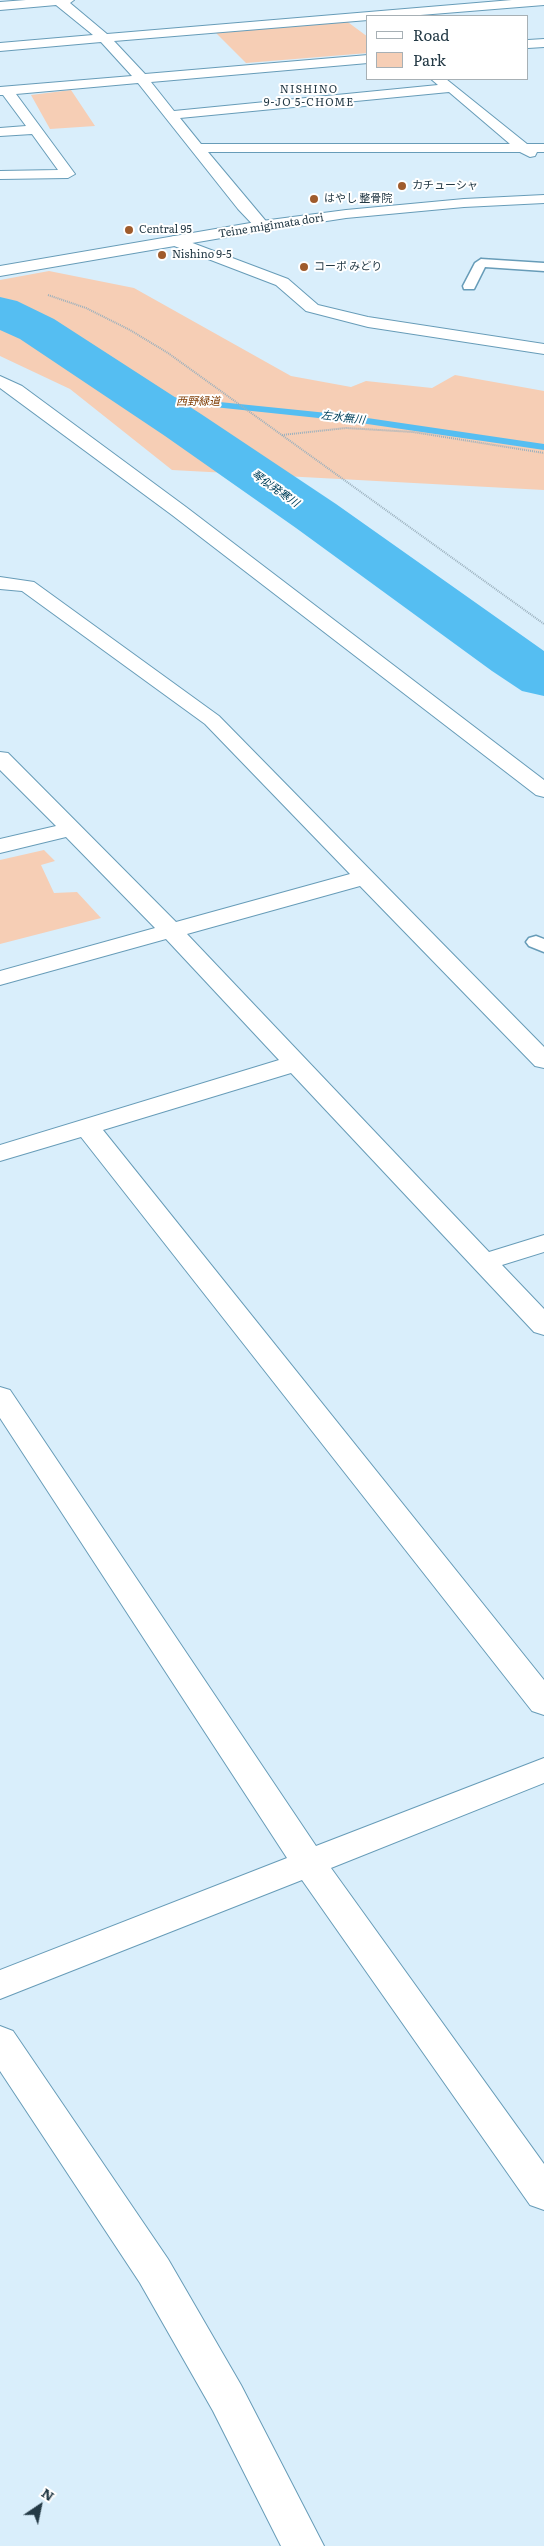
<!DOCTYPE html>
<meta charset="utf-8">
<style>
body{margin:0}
#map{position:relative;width:544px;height:2546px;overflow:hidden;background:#d9eefb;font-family:Literata,serif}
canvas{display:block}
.legend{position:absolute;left:366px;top:15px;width:162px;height:65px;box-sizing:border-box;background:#fff;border:1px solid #a7b0b5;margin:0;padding:6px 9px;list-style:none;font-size:15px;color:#243a46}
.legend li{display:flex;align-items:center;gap:10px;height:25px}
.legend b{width:25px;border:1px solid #a7b0b5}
.north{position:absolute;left:15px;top:2481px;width:50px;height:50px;-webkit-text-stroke:4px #fff;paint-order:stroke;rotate:34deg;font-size:14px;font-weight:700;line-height:20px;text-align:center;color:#243a46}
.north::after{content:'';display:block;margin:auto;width:18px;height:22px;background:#243a46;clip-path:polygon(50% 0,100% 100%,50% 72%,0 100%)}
</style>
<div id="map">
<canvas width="544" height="2546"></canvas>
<ul class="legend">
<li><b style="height:6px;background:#fff"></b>Road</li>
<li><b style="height:14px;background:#f6ceb5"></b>Park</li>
</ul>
<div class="north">N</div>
</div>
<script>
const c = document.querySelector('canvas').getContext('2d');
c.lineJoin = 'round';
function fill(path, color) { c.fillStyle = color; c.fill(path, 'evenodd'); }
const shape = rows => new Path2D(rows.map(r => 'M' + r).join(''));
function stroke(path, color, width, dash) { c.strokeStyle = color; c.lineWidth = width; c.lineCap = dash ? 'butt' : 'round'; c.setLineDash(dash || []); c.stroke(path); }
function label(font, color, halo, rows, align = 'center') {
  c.font = font + ' Literata,"Noto Sans JP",serif'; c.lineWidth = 4; c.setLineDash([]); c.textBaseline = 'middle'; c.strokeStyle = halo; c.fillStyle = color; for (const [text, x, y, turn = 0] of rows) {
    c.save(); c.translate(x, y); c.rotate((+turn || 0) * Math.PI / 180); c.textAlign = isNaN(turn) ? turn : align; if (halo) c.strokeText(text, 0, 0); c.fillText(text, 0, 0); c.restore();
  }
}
const green = shape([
 [345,20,368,37,368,53,246,63,215,32],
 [71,90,95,126,50,129,31,95],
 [49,271,134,288,291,376,351,387,366,381,432,388,455,375,544,391,544,490,172,470,70,389,0,356,0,280],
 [44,850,55,861,41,865,54,893,77,892,101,918,0,944,0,860]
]);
const stream = shape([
 [141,394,347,415,544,444,544,450,347,421,138,399,137,397,141,394]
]);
const river = shape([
 [0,297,17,301,54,319,201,414,336,504,544,651,544,696,522,691,492,671,296,528,165,436,20,339,0,330,0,297]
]);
const path = shape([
 [48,295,86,308,130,330,168,353,544,624],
 [282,435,346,428,413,432,544,453]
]);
const service = shape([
 [481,259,544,263,544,271,485,267,474,289,464,289,463,286,475,263,481,259],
 [536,936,544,939,544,952,529,946,526,942,529,938,536,936]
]);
const minor = shape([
 [26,0,74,0,70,3,107,34,512,0,544,0,544,5,408,16,368,16,368,20,114,41,145,74,368,55,368,63,151,82,174,111,438,85,431,79,446,79,527,144,544,144,544,152,537,152,535,156,530,157,520,152,208,152,270,226,262,231,257,229,238,209,138,83,16,94,75,174,68,178,0,179,0,171,58,170,32,134,0,136,0,128,26,126,3,95,0,95,0,87,132,76,101,42,0,51,0,43,93,35,56,5,0,10,0,2,26,0],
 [449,92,510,144,201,144,180,118,449,92],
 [544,39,544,47,528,48,528,40,544,39],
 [174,236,288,279,318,305,368,317,544,344,544,354,368,327,306,311,276,285,169,244,166,241,169,238,174,236],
 [0,376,22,386,186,507,544,780,544,797,536,795,172,515,0,388,0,376],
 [0,577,34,582,219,716,544,1047,544,1068,535,1066,360,886,187,934,489,1252,544,1235,544,1252,502,1265,544,1309,544,1335,534,1332,291,1073,103,1130,544,1680,544,1715,532,1711,81,1137,0,1161,0,1145,279,1060,166,939,0,985,0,971,155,928,66,837,0,853,0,839,56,826,0,770,0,752,8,753,176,922,350,874,205,724,22,591,0,589,0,577],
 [0,1387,10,1390,316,1846,544,1758,544,1783,331,1868,544,2164,544,2210,530,2205,302,1880,0,1999,0,1970,287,1858,0,1418,0,1387],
 [0,2026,13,2031,168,2259,241,2385,324,2546,281,2546,213,2411,140,2283,0,2071,0,2026]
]);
const tertiary = shape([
 [544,195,544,203,464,207,346,218,262,231,0,276,0,266,262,221,346,210,464,199,544,195]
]);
const markers = [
 [402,186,5,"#9f5b2c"],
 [314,199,5,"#9f5b2c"],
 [129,230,5,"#9f5b2c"],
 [162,255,5,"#9f5b2c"],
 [304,267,5,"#9f5b2c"]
];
const farNeighbourhoodnames = [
 ["NISHINO",309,90],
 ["9-JO 5-CHOME",309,103]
];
const farPoinames = [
 ["カチューシャ",412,186],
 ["はやし 整骨院",324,199],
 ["Central 95",139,230],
 ["Nishino 9-5",172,255],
 ["コーポ みどり",314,267]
];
const farStreetnames = [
 ["Teine migimata dori",271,226,-9]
];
const farParknames = [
 ["西野緑道",198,402]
];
const farWaternames = [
 ["左水無川",343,418,7],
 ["琴似発寒川",275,489,35]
];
fill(green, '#f6ceb5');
fill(stream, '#55bef2');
fill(river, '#55bef2');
stroke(service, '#679cb8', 3);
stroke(minor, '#679cb8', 2);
stroke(tertiary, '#679cb8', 2);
stroke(path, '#9bb0bd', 2, [1, 1]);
fill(service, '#fff');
fill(minor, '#fff');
fill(tertiary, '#fff');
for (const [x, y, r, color] of markers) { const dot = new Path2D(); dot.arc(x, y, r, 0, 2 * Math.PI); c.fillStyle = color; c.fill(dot); stroke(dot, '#fff', 2); }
c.letterSpacing = '1px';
label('11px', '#243a46', '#fff', farNeighbourhoodnames);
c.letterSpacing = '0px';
label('11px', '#243a46', '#fff', farPoinames, 'left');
label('11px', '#243a46', '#fff', farStreetnames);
label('italic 11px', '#83420b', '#fff', farParknames);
label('italic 11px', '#00415b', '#fff', farWaternames);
</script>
